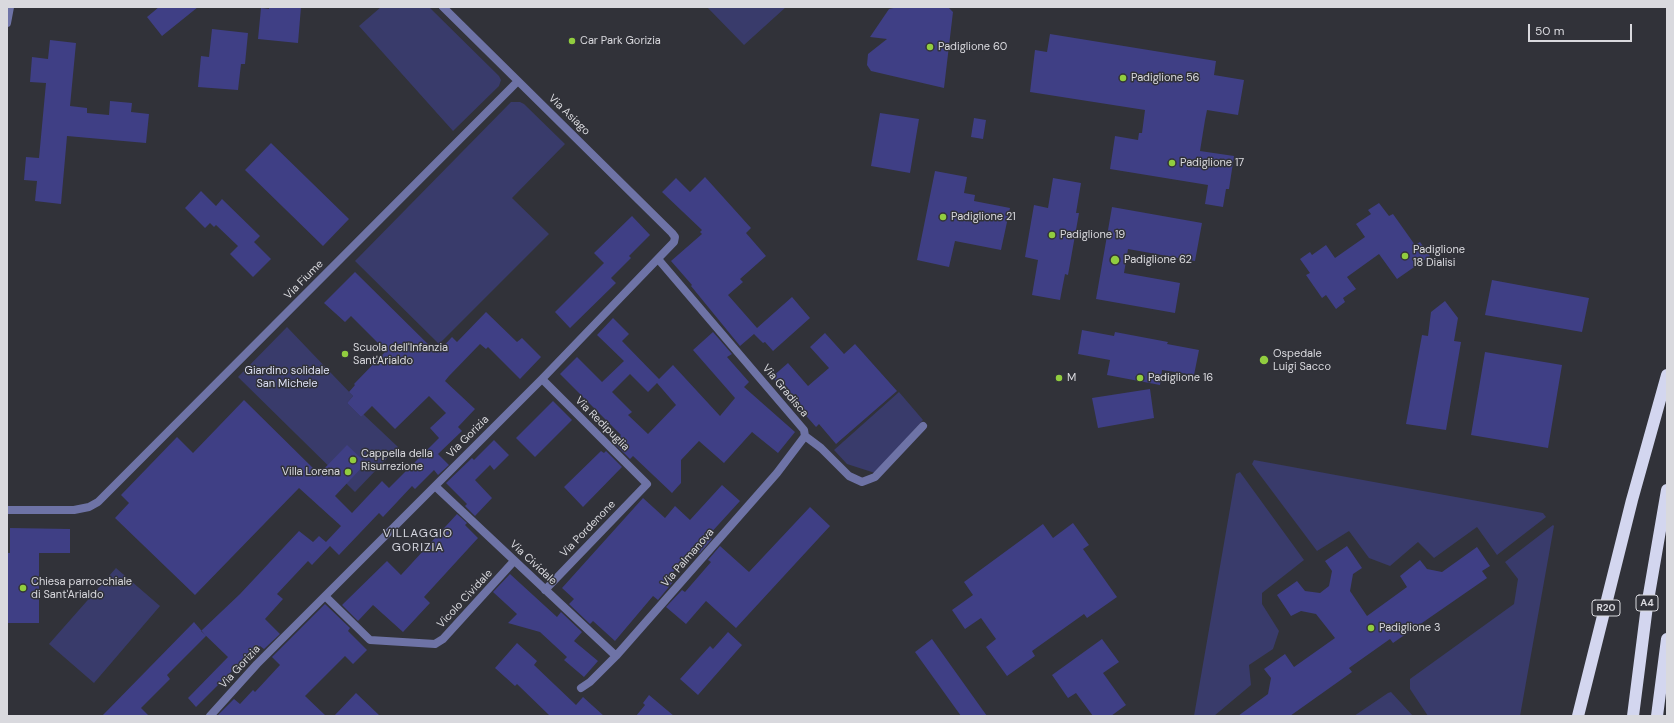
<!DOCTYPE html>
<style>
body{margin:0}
#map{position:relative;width:1674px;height:723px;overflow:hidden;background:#313239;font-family:"DM Sans",sans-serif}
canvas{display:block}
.frame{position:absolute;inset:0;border:8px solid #d9d9de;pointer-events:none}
.scale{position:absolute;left:1528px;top:24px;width:104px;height:18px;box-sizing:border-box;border:2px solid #d9d9de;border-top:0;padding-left:5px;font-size:12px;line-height:14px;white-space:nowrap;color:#d9d9de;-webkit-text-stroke:3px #313239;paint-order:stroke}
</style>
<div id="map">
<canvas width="1674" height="723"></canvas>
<div class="frame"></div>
<div class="scale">50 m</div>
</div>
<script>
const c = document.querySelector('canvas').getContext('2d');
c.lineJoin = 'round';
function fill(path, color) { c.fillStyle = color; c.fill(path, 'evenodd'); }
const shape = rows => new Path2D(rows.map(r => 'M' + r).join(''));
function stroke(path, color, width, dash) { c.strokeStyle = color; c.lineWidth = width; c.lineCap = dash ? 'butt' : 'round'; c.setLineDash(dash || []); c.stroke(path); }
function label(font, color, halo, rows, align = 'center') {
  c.font = font + ' "DM Sans",sans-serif'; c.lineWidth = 3; c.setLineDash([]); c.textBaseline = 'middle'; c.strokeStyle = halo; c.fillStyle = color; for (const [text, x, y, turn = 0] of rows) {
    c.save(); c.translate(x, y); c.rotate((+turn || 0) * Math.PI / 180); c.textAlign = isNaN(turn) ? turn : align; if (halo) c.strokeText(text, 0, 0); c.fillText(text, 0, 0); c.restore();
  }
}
const green = shape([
 [381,7,429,7,499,76,501,80,499,86,453,131,359,26],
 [707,7,786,7,744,45],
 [511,102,520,102,524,104,565,144,512,198,549,234,439,344,355,261],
 [287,327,353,396,347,403,361,417,363,414,398,447,355,492,238,377],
 [899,392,923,420,875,473,847,464,834,450],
 [1254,460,1543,513,1546,517,1497,555,1477,527,1434,558,1418,542,1390,566,1369,558,1349,531,1317,551,1257,471,1252,464],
 [1240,472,1304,560,1262,593,1262,604,1279,631,1273,649,1249,665,1251,685,1214,716,1194,716,1236,474],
 [1553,525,1554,526,1520,716,1428,716,1410,689,1410,679,1514,604,1518,579,1505,562],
 [116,568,160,606,94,683,49,644],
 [1391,692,1413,716,1354,716,1388,693]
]);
const building = shape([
 [159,7,198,7,162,36,147,17],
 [269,7,301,7,298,43,258,39,261,8,269,9],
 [898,7,948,7,953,12,944,88,871,71,867,65,868,54,887,39,870,37,889,9],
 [212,29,248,33,245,64,241,64,238,90,198,87,201,56,209,57],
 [1050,34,1216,61,1214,75,1244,80,1238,115,1207,110,1205,120,1200,151,1234,156,1229,189,1226,189,1223,207,1205,204,1208,185,1110,169,1115,136,1138,140,1139,133,1142,133,1145,110,1030,92,1035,50,1047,52],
 [50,40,76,43,70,106,87,108,87,113,109,115,110,101,132,103,131,112,149,114,146,143,67,136,61,204,35,201,37,181,24,180,26,157,39,158,46,83,30,82,32,57,48,59],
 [880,113,919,119,910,173,871,166],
 [974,118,986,120,983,139,971,137],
 [271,143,349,219,323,246,245,170],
 [935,171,967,177,964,193,975,195,974,201,1010,208,1001,250,955,241,949,267,917,260],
 [705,177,751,228,746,233,766,256,740,279,743,282,728,295,757,328,792,297,810,318,773,351,765,342,763,343,754,334,740,346,691,286,692,285,671,261,702,234,700,232,702,230,662,192,676,178,690,192],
 [1053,178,1081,183,1076,213,1079,213,1068,275,1065,274,1060,300,1032,295,1038,260,1025,257,1034,205,1048,208],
 [201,191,216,206,222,199,260,236,254,242,271,259,253,277,230,254,238,246,216,225,214,227,210,223,205,228,185,208],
 [1379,203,1389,216,1393,214,1415,245,1420,242,1430,256,1397,279,1379,254,1347,277,1356,289,1343,298,1345,302,1336,309,1326,295,1322,298,1306,275,1310,273,1300,259,1310,252,1312,255,1326,245,1335,258,1365,237,1356,224,1371,214,1368,210],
 [1112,207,1202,223,1195,261,1128,249,1124,273,1180,283,1175,313,1096,299],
 [632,216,650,235,629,256,631,258,611,278,616,283,570,328,555,312,604,263,594,253],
 [355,272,437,353,452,337,457,342,486,312,517,342,522,338,541,357,520,379,488,347,486,349,480,344,449,376,445,381,475,409,458,427,462,431,438,454,449,465,438,475,434,470,415,489,412,486,383,517,379,513,339,555,330,546,312,565,308,561,277,594,283,599,265,619,280,634,264,649,260,646,243,663,241,662,196,707,188,698,228,657,201,631,240,594,299,531,313,542,319,536,326,542,341,526,299,488,195,595,115,518,129,503,121,495,177,437,193,453,244,400,319,474,347,445,366,463,335,496,352,513,382,481,389,488,439,438,430,428,446,413,429,396,395,429,372,406,361,417,347,403,353,396,349,392,355,385,354,384,386,351,351,316,345,322,324,303],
 [1492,280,1589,298,1582,332,1485,315],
 [1445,301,1458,318,1454,341,1461,342,1446,430,1406,424,1422,335,1428,336,1431,312],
 [613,318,629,334,622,341,659,379,673,365,720,416,735,398,693,350,713,332,732,354,727,357,749,382,744,387,795,432,778,453,752,432,724,463,699,441,681,460,681,483,672,493,633,456,630,459,614,443,621,435,560,374,577,357,602,382,624,361,597,335],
 [630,374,648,392,657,383,676,405,648,434,628,415,632,412,612,392],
 [1082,330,1114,336,1115,332,1168,342,1167,344,1199,350,1194,375,1162,370,1160,385,1107,375,1110,360,1078,354],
 [825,333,844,354,855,344,897,391,836,444,819,424,816,427,772,377,788,363,808,386,829,368,810,347],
 [1485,352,1562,365,1548,448,1471,435],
 [1150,389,1154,418,1098,428,1092,398],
 [553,401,572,420,535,457,516,438],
 [494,440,509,455,494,470,490,465,475,480,492,498,475,516,465,506,467,504,446,483,472,458,474,460],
 [601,451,604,453,606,451,622,467,583,507,564,487],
 [722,485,740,501,708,536,712,539,700,553,693,548,668,578,673,582,658,600,653,596,615,641,593,621,590,624,569,604,574,599,562,588,643,498,665,518,675,506,690,520],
 [810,507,830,526,736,628,706,601,686,624,666,607,682,590,685,592,711,562,708,560,720,546,749,572],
 [457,514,467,523,465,525,478,538,424,597,430,603,403,632,373,605,358,621,342,605,387,561,401,575],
 [1073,523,1089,545,1083,549,1117,597,1087,618,1084,614,1032,651,1035,656,1007,676,986,647,996,639,981,618,965,629,952,610,973,595,964,582,1043,524,1053,538],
 [10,528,70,529,70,553,39,553,39,623,7,623,7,553,10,553],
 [1347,546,1362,568,1353,574,1350,591,1367,616,1407,587,1400,576,1420,560,1427,569,1442,572,1477,547,1490,566,1482,571,1487,578,1393,643,1390,639,1349,668,1352,672,1290,716,1238,716,1268,694,1271,678,1264,669,1285,654,1294,667,1335,638,1316,614,1301,611,1291,616,1277,595,1297,581,1305,591,1320,593,1329,586,1332,571,1325,561],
 [510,574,557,617,561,612,582,632,574,641,598,661,584,677,564,660,567,657,540,632,508,623,517,614,493,592],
 [325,604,350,628,348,631,367,650,353,664,345,656,305,696,326,716,217,716,234,699,240,704,253,690,255,692,280,665,272,657],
 [194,622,206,636,167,675,170,679,141,708,149,716,102,716],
 [728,632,742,645,698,695,680,679,710,646,713,649],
 [932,639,987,716,961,716,915,652],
 [1102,639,1119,662,1103,673,1126,705,1111,716,1093,716,1076,693,1068,698,1052,675],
 [517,643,537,661,534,665,576,705,583,697,604,716,550,716,517,684,515,686,495,668],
 [356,693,380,716,334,716],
 [649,695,674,716,636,716,645,705,643,703]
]);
const minor = shape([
 [7,23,10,7],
 [658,259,804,430,805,436,821,448,849,476,862,482,875,477,923,426],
 [542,379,647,484,545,590],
 [435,486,616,656],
 [7,510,74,510,89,507,98,502,518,81],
 [325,596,370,640,435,644,443,639,514,561],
 [581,688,590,682,616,656,777,473,805,436],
 [210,716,257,664,542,379,674,242,675,237,672,233,443,7]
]);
const motorway = shape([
 [1578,716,1632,500,1667,375],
 [1633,716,1647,606,1667,490],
 [1657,716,1667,639]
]);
const markers = [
 [572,41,4,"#91cd3f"],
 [930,47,4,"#91cd3f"],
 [1123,78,4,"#91cd3f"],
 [1172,163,4,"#91cd3f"],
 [943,217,4,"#91cd3f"],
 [1052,235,4,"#91cd3f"],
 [1405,256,4,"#91cd3f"],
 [1115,260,5,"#91cd3f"],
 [345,354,4,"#91cd3f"],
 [1264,360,5,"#91cd3f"],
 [1059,378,4,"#91cd3f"],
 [1140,378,4,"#91cd3f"],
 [353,460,4,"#91cd3f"],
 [348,472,4,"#91cd3f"],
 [23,588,4,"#91cd3f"],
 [1371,628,4,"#91cd3f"]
];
const shields = [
 [1647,603,22],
 [1606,608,28]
];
const shieldNames = [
 ["A4",1647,603],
 ["R20",1606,608]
];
const poiNames = [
 ["Car Park Gorizia",580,41],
 ["Padiglione 60",938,47],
 ["Padiglione 56",1131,78],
 ["Padiglione 17",1180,163],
 ["Padiglione 21",951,217],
 ["Padiglione 19",1060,235],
 ["Padiglione",1413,250],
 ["18 Dialisi",1413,263],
 ["Padiglione 62",1124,260],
 ["Scuola dell'Infanzia",353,348],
 ["Sant'Arialdo",353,361],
 ["Ospedale",1273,354],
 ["Luigi Sacco",1273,367],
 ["M",1067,378],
 ["Padiglione 16",1148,378],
 ["Cappella della",361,454],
 ["Risurrezione",361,467],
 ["Villa Lorena",340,472,"right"],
 ["Chiesa parrocchiale",31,582],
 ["di Sant'Arialdo",31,595],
 ["Padiglione 3",1379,628]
];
const streetNames = [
 ["Via Asiago",569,115,44],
 ["Via Fiume",304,280,-45],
 ["Via Gradisca",785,391,50],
 ["Via Redipuglia",602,424,45],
 ["Via Gorizia",468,437,-45],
 ["Via Pordenone",588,529,-46],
 ["Via Palmanova",688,558,-49],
 ["Via Cividale",533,563,43],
 ["Vicolo Cividale",465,599,-47],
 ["Via Gorizia",240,667,-47]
];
const parkNames = [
 ["Giardino solidale",287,371],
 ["San Michele",287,384]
];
const neighbourhoodNames = [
 ["VILLAGGIO",418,534],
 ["GORIZIA",418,548]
];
fill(green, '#393b6b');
fill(building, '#3f3f85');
stroke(minor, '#6e73a6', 8);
stroke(motorway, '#d3d6ef', 12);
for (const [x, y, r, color] of markers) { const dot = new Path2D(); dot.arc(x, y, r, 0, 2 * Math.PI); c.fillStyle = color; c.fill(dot); stroke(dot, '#313239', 1.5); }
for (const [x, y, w] of shields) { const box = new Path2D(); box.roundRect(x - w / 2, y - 8, w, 16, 3); c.fillStyle = '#313239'; c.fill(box); stroke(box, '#d9d9de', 1); }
label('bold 10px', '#d9d9de', null, shieldNames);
label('11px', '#d9d9de', '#313239', poiNames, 'left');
label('11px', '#d9d9de', '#313239', streetNames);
label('11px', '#dcdff4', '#313239', parkNames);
c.letterSpacing = '1px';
label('12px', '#d5d6df', '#313239', neighbourhoodNames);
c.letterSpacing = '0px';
</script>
